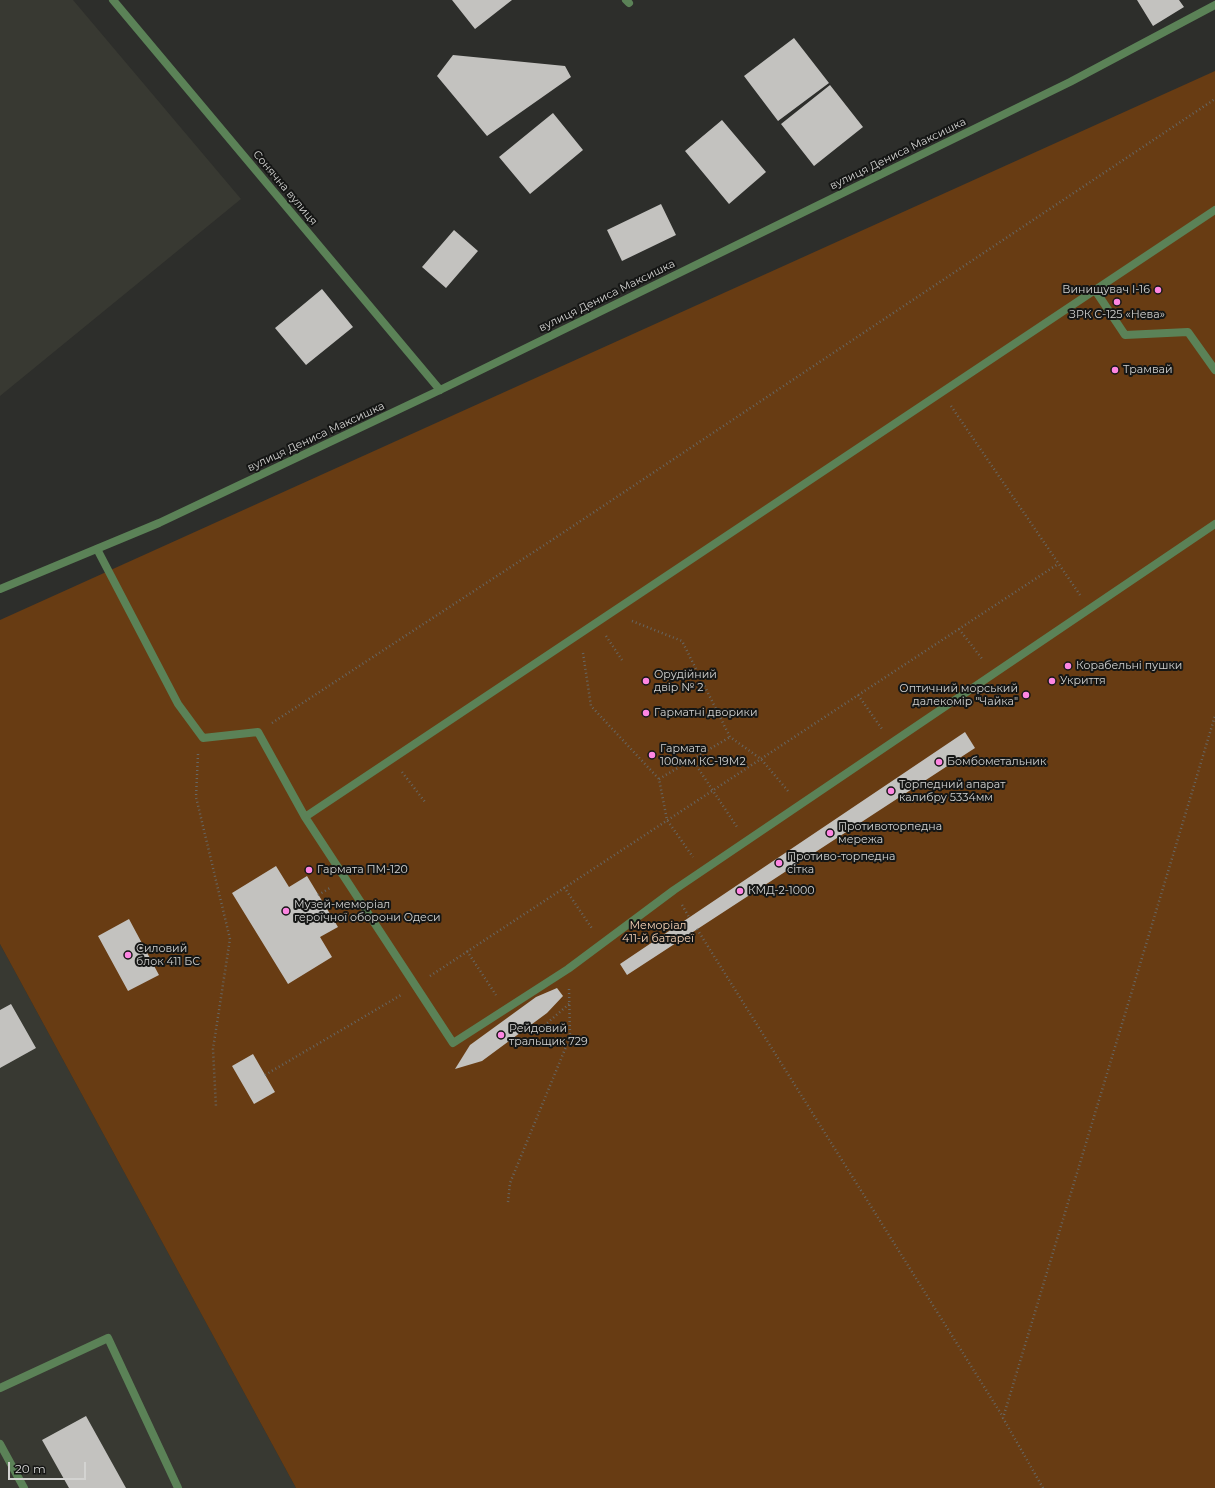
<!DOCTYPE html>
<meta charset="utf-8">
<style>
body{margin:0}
#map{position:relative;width:1215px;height:1488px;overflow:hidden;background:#2d2e2b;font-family:Montserrat,sans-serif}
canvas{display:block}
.scale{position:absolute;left:8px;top:1462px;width:78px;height:18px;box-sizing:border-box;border:2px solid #d3d3d1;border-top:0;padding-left:5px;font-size:12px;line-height:14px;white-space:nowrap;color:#d3d3d1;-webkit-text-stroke:3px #151615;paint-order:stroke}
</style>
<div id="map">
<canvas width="1215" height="1488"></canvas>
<div class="scale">20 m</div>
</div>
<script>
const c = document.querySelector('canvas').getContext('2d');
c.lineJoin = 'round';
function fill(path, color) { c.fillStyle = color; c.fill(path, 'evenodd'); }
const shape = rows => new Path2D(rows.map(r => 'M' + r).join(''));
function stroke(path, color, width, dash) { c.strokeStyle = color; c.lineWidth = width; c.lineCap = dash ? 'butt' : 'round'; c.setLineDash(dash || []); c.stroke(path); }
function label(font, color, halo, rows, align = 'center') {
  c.font = font + ' Montserrat,sans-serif'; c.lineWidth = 4; c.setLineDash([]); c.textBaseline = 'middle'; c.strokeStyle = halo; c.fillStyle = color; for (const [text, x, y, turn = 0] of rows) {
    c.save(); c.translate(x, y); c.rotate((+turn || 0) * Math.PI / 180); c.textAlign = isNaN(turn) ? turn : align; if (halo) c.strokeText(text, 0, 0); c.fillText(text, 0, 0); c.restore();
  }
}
const built = shape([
 [0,0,73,0,241,199,0,396],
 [0,944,296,1488,0,1488]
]);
const green = shape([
 [1215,71,1215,1488,296,1488,0,944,0,620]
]);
const building = shape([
 [452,0,512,0,475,29],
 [1137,0,1179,0,1184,7,1153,26],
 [794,38,829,83,778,121,744,76],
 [453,55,565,66,571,77,487,136,437,76],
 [830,85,863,127,814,166,781,124],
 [553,113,583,150,530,194,499,157],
 [722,120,766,172,729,204,685,151],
 [661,204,676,235,622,261,607,230],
 [454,230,478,251,446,288,422,267],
 [322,289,353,327,306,365,275,328],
 [965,732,975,748,627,975,620,964],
 [276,866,289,887,307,876,338,927,320,937,332,957,288,984,232,893],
 [129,919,159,975,128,991,98,936],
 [557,988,563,996,547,1013,482,1061,455,1069,470,1045,536,997],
 [11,1004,36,1048,0,1068,0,1010],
 [253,1054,275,1092,254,1104,232,1066],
 [86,1416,126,1488,69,1488,42,1440]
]);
const path = shape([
 [951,406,1080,595],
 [632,621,682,641,730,737,761,759,788,791],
 [959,629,983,660],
 [606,636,622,660],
 [583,653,591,706,659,779,667,820,693,857],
 [858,695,882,729],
 [272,723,552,540,1215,99],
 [198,754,196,797,230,939,213,1049,216,1107],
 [692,759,737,827],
 [402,772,425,802],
 [659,779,730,737],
 [564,887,593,930],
 [318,895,330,888],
 [682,905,689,917],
 [697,929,1003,1417],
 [467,951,496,995],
 [430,976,1058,564],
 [533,1025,538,1031,569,1004],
 [265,1075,401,995],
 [508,1202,510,1183,570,1037,569,989],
 [1043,1488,1003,1418,1215,716]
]);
const service = shape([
 [1095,290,1215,210],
 [97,549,178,704,203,738,258,732,305,817,453,1043,568,969,674,890,1215,524],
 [305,817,1095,290,1125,335,1188,332,1215,370],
 [0,1388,108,1338,178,1488],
 [0,1444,24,1488]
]);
const minor = shape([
 [113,0,440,390],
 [626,0,629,3]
]);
const tertiary = shape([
 [0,589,159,523,440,390,1070,82,1215,5]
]);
const markers = [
 [1158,290,4,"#fd86e2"],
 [1117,302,4,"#fd86e2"],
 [1115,370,4,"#fd86e2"],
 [1068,666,4,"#fd86e2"],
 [646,681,4,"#fd86e2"],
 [1052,681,4,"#fd86e2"],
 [1026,695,4,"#fd86e2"],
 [646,713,4,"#fd86e2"],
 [652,755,4,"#fd86e2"],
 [939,762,4,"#fd86e2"],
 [891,791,4,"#fd86e2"],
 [830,833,4,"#fd86e2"],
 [779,863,4,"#fd86e2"],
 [309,870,4,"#fd86e2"],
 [740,891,4,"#fd86e2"],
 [286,911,4,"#fd86e2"],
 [128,955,4,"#fd86e2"],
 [501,1035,4,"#fd86e2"]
];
const streetNames = [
 ["вулиця Дениса Максишка",898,154,-26],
 ["Сонячна вулиця",285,188,50],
 ["вулиця Дениса Максишка",607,296,-26],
 ["вулиця Дениса Максишка",316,437,-25]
];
const poiNames = [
 ["Винищувач І-16",1150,290,"right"],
 ["ЗРК С-125 «Нева»",1117,315,"center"],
 ["Трамвай",1123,370],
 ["Корабельні пушки",1076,666],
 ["Орудійний",654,675],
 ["двір № 2",654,688],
 ["Укриття",1060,681],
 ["Оптичний морський",1018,689,"right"],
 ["далекомір \"Чайка\"",1018,702,"right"],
 ["Гарматні дворики",654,713],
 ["Гармата",660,749],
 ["100мм КС-19М2",660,762],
 ["Бомбометальник",947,762],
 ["Торпедний апарат",899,785],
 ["калибру 5334мм",899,798],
 ["Противоторпедна",838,827],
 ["мережа",838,840],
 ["Противо-торпедна",787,857],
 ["сітка",787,870],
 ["Гармата ПМ-120",317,870],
 ["КМД-2-1000",748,891],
 ["Музей-меморіал",294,905],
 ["героїчної оборони Одеси",294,918],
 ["Силовий",136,949],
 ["блок 411 БС",136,962],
 ["Рейдовий",509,1029],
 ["тральщик 729",509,1042]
];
const parkNames = [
 ["Меморіал",658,926],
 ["411-й батареї",658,939]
];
fill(built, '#383932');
fill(green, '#683c13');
fill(building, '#c3c2bf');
stroke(path, '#666764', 2.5, [1, 3]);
stroke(service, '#5b8257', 8);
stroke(minor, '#5b8257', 8);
stroke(tertiary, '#5b8257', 8);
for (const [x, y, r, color] of markers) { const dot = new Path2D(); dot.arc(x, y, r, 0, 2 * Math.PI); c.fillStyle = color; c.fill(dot); stroke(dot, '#151615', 1.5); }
label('11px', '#d3d3d1', '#151615', streetNames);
label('11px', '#d3d3d1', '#151615', poiNames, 'left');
label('11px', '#fbd6b9', '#151615', parkNames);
</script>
